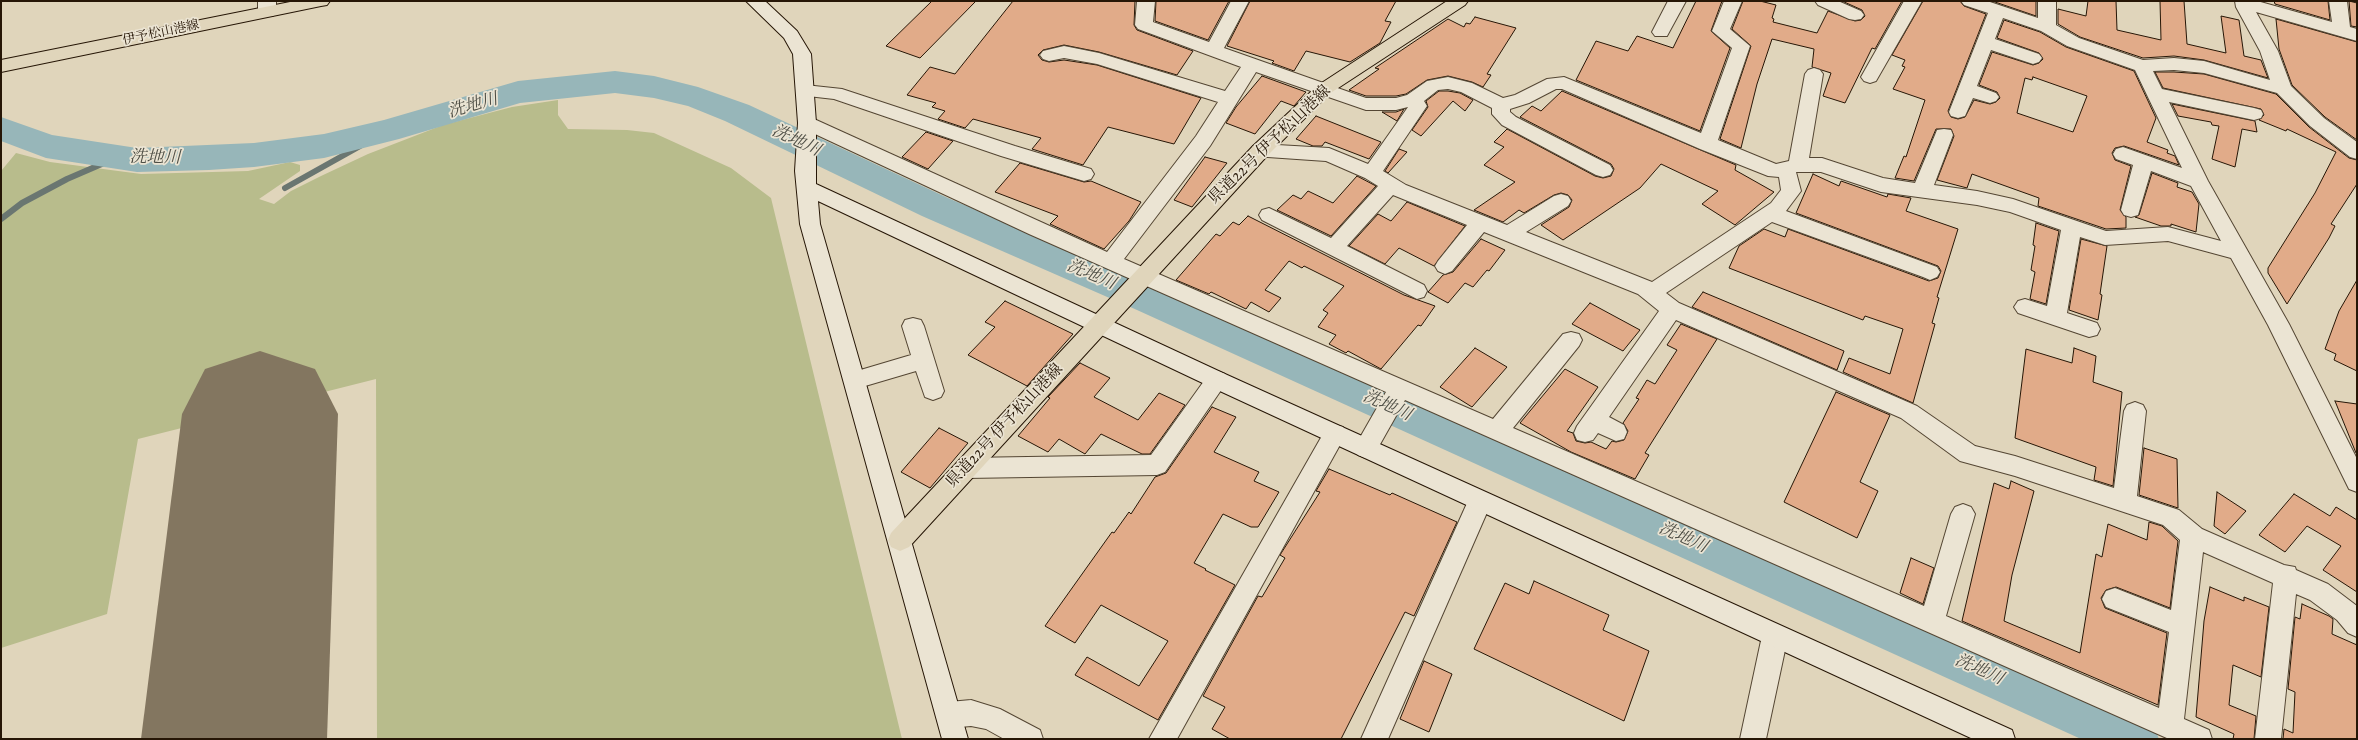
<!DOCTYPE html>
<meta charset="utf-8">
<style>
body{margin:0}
#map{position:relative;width:2358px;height:740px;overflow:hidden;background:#e0d5bb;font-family:Alegreya,serif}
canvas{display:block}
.frame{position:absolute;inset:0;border:2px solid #261606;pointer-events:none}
</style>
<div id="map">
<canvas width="2358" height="740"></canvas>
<div class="frame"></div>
</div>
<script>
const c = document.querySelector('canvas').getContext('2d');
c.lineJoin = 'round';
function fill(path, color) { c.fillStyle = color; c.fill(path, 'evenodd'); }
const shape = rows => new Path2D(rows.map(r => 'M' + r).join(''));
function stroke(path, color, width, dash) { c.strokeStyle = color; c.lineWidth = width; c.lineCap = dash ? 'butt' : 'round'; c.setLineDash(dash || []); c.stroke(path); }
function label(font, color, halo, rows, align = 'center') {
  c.font = font + ' Alegreya,"Noto Serif JP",serif'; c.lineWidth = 3.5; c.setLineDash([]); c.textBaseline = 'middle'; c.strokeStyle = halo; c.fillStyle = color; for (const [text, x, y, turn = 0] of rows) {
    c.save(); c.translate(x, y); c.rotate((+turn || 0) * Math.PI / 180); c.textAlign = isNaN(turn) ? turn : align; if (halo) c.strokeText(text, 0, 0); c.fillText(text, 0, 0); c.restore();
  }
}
const green = shape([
 [558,100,558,115,568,129,627,130,654,133,731,168,771,198,902,739,377,739,376,379,138,439,107,614,1,648,1,171,16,153,50,162,141,174,248,171,290,162,300,165,300,171,259,199,274,204,291,191,321,176,368,154,443,125,512,107]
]);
const stream = shape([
 [285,188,387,131],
 [1,219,22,203,67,179,118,157]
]);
const river = shape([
 [615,71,654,76,698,87,749,105,948,198,1165,290,2152,722,2159,739,2081,739,1137,310,922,216,725,121,688,106,654,98,615,93,520,103,399,139,324,158,254,167,209,170,137,172,46,158,1,141,1,117,52,135,137,148,254,143,324,134,384,120,518,81,615,71]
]);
const runway = shape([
 [260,351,315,369,338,414,327,739,141,739,182,414,205,369,260,351]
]);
const building = shape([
 [932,1,976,1,920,58,886,46,932,1],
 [1013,1,1135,1,1134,25,1137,30,1193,51,1177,75,1099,52,1064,45,1043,50,1038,55,1042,60,1049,62,1064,60,1097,65,1201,98,1174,144,1108,127,1083,165,1032,149,1041,138,973,119,965,128,938,119,945,111,932,107,936,103,907,95,930,67,955,74,1013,1],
 [1156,1,1229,1,1208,40,1155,21,1156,1],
 [1250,1,1396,1,1385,21,1391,22,1380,43,1350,62,1306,51,1294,71,1272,63,1274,61,1227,46,1250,1],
 [1696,1,1722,1,1711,31,1730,48,1700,131,1576,80,1596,41,1628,51,1637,36,1673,48,1696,1],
 [1743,1,1760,1,1776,5,1772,18,1774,19,1773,22,1817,33,1828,11,1855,21,1861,20,1865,16,1862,10,1842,1,1902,1,1875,49,1872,48,1845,103,1823,96,1831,73,1812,67,1814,49,1772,39,1757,84,1741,148,1720,139,1751,46,1732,29,1743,1],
 [1923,1,1960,1,1964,6,1986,14,1948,111,1951,117,1958,119,1965,117,1974,100,1990,104,1996,102,2000,98,1997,92,1979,85,1992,52,2033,65,2039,63,2043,59,2039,53,1997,38,2004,20,2040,32,2066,47,2134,71,2156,118,2147,142,2168,150,2167,153,2175,156,2179,165,2124,146,2115,148,2112,153,2115,160,2131,166,2120,210,2126,217,2126,228,2106,229,2038,206,2039,198,1972,174,1967,188,1937,180,1954,136,1951,129,1936,129,1914,181,1895,178,1904,156,1906,157,1925,100,1893,89,1905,67,1902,66,1905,60,1892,55,1923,1],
 [2033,77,2087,96,2073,132,2017,113,2025,78,2032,80,2033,77],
 [1992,1,2036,1,2036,16,1992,1],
 [2088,1,2116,1,2117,30,2161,40,2160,1,2184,1,2187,44,2226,53,2221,16,2239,20,2244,56,2261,60,2268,78,2204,60,2174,56,2143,58,2080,37,2058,24,2058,9,2086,16,2088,1],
 [2274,1,2328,1,2330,20,2275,4,2274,1],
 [2349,1,2357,3,2357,27,2351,26,2349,1],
 [1475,17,1516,28,1487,74,1491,75,1483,87,1472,82,1448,76,1427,80,1406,94,1396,96,1366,96,1349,90,1379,69,1375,68,1448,19,1464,27,1466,23,1470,24,1475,17],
 [2276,19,2357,42,2357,140,2325,117,2292,85,2279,49,2276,19],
 [2155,72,2174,72,2204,74,2276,94,2309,127,2349,158,2357,160,2357,184,2331,224,2335,226,2329,238,2287,304,2268,273,2268,268,2315,193,2336,152,2287,129,2286,131,2259,120,2264,115,2261,109,2163,88,2155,72],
 [1262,76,1306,92,1294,106,1281,101,1255,134,1226,123,1236,107,1262,76],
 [1439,91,1448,91,1460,93,1473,100,1465,111,1453,101,1421,136,1412,130,1428,107,1426,101,1439,91],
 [1562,91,1736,165,1735,170,1774,192,1735,225,1702,204,1718,191,1661,164,1640,188,1563,240,1541,225,1569,207,1572,200,1568,195,1561,193,1554,195,1524,213,1519,210,1503,222,1474,210,1515,182,1484,165,1504,147,1494,142,1507,129,1595,176,1603,178,1611,176,1614,169,1611,164,1520,117,1532,106,1541,111,1562,91],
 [2172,104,2255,121,2257,132,2242,129,2235,167,2212,159,2219,126,2212,125,2211,122,2178,116,2172,104],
 [1404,109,1397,121,1382,112,1396,112,1404,109],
 [1316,116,1381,142,1369,159,1325,142,1322,146,1313,146,1296,139,1316,116],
 [926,132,953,141,928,169,902,157,926,132],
 [1399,149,1407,152,1388,173,1385,171,1399,149],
 [1205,157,1227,163,1192,207,1174,200,1205,157],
 [1020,163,1084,182,1091,181,1141,202,1129,221,1104,249,1050,224,1058,216,995,192,1020,163],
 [2152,173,2178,183,2177,187,2192,192,2199,204,2196,232,2171,224,2171,226,2161,226,2135,217,2139,215,2152,173],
 [1813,174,1839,186,1841,181,1887,197,1888,194,1911,198,1906,211,1958,229,1937,297,1939,298,1932,323,1935,324,1913,403,1843,372,1849,358,1890,374,1903,329,1865,316,1863,320,1729,268,1739,246,1764,229,1785,237,1788,229,1929,281,1938,278,1941,271,1938,266,1796,213,1813,174],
 [1357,176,1376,186,1331,236,1277,210,1293,195,1301,199,1308,191,1333,203,1357,176],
 [1407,202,1465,226,1434,266,1399,248,1385,264,1349,246,1378,214,1391,221,1407,202],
 [1248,216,1404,295,1435,306,1421,326,1418,325,1381,369,1348,351,1346,353,1329,344,1336,335,1318,327,1328,313,1323,310,1344,286,1304,266,1302,268,1289,261,1265,290,1281,298,1269,312,1251,302,1246,309,1211,292,1209,294,1176,280,1216,234,1220,236,1233,222,1239,225,1248,216],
 [2036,223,2059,231,2046,304,2030,299,2035,272,2031,270,2035,246,2033,245,2036,223],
 [1481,239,1505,250,1489,271,1487,270,1473,287,1465,283,1448,303,1428,292,1443,275,1453,272,1481,239],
 [2081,239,2107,246,2100,294,2102,295,2098,320,2069,310,2081,239],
 [2357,280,2357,371,2334,360,2336,354,2325,349,2339,311,2357,280],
 [1703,292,1844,351,1837,370,1692,307,1703,292],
 [1005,301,1073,334,1027,386,968,355,995,327,985,322,1005,301],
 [1590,303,1640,330,1623,351,1572,324,1590,303],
 [1681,324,1717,339,1645,453,1649,455,1635,479,1571,452,1520,423,1565,369,1598,387,1567,431,1573,433,1576,441,1585,443,1591,442,1606,449,1612,441,1616,442,1624,440,1628,431,1623,423,1639,399,1636,398,1647,380,1655,384,1677,350,1667,345,1681,324],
 [1475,348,1507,367,1472,407,1440,387,1475,348],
 [2074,348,2096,356,2093,382,2122,392,2113,486,2094,480,2096,467,2015,438,2026,349,2072,363,2074,348],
 [1080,363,1110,378,1094,397,1138,420,1159,393,1185,405,1150,454,1142,454,1101,434,1085,454,1059,439,1048,452,1018,436,1050,398,1048,397,1080,363],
 [1836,392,1890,415,1860,482,1878,491,1857,538,1784,502,1836,392],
 [2335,401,2357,404,2357,453,2356,453,2335,401],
 [1212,407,1236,417,1214,452,1259,472,1254,481,1279,492,1258,527,1251,527,1223,514,1194,563,1206,569,1205,570,1235,585,1158,720,1075,675,1087,657,1139,686,1168,641,1101,605,1075,643,1045,626,1112,532,1114,533,1129,512,1131,514,1155,477,1166,473,1212,407],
 [939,428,968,443,930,488,901,472,939,428],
 [2144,448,2177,459,2178,508,2139,495,2144,448],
 [1329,469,1390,495,1392,493,1457,522,1414,616,1405,612,1341,739,1230,739,1212,729,1225,707,1203,696,1258,596,1262,597,1285,558,1280,555,1320,492,1316,491,1329,469],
 [2011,481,2034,491,2012,575,2004,621,2080,653,2096,554,2102,557,2108,524,2147,540,2149,522,2162,526,2178,541,2170,608,2116,587,2106,590,2101,598,2105,608,2167,633,2158,705,1962,621,1994,483,2009,489,2011,481],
 [2217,492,2246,511,2225,534,2214,526,2217,492],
 [2294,494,2330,516,2336,507,2357,520,2357,592,2323,570,2341,546,2307,526,2285,552,2259,535,2294,494],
 [1911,558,1934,568,1923,604,1900,593,1911,558],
 [1534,581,1609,615,1603,630,1649,651,1624,721,1474,649,1505,583,1529,594,1534,581],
 [2210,587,2244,601,2244,597,2269,607,2261,677,2233,665,2229,705,2256,716,2254,739,2233,739,2234,734,2196,717,2204,621,2210,587],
 [2302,604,2329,616,2333,619,2332,634,2357,645,2357,739,2283,739,2284,729,2293,733,2295,692,2288,689,2295,617,2300,619,2302,604],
 [1424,661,1452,674,1429,732,1400,719,1424,661]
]);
const street = shape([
 [258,1,276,1,276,12,273,16,261,16,258,12,258,1],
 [1137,1,1155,1,1153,22,1209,42,1231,1,1249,1,1224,48,1366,98,1396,98,1407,95,1427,81,1448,77,1472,83,1503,98,1515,95,1547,79,1564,77,1701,133,1732,48,1712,31,1724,1,1742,1,1730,29,1750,46,1718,140,1776,164,1789,161,1805,74,1808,70,1814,68,1820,70,1823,74,1809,158,1822,158,1883,178,1915,183,1935,135,1937,130,1944,129,1951,130,1953,135,1934,185,1977,191,2013,199,2106,231,2168,227,2221,241,2191,186,2151,171,2138,215,2131,217,2124,215,2121,210,2133,165,2116,159,2113,154,2116,149,2123,147,2182,168,2135,70,2067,46,2041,31,2003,18,1995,39,2039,54,2042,58,2039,62,2033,64,1991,50,1977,86,1996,93,1999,97,1996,101,1990,103,1973,98,1965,116,1958,118,1951,116,1949,112,1988,13,1964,5,1961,1,1987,1,2038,18,2038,1,2056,1,2056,25,2079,38,2143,60,2174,58,2204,61,2270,80,2260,51,2236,7,2235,1,2257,1,2332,22,2329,1,2347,1,2350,27,2357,29,2357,41,2256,12,2278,51,2291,86,2324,118,2357,142,2357,159,2350,157,2310,126,2277,93,2204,73,2174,70,2153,71,2162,89,2254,108,2261,110,2263,114,2261,118,2254,120,2169,102,2208,181,2289,324,2357,459,2357,492,2349,489,2268,325,2231,258,2168,241,2105,245,2080,237,2067,313,2097,323,2100,329,2097,335,2089,337,2018,313,2014,307,2018,301,2025,299,2047,306,2061,230,2010,212,1977,205,1881,192,1821,172,1796,172,1801,191,1786,211,1937,267,1940,272,1937,277,1930,280,1923,277,1772,222,1666,293,1679,303,1917,406,1975,446,2015,456,2114,488,2124,411,2127,405,2135,402,2143,405,2146,411,2137,496,2179,510,2202,529,2284,565,2295,567,2296,570,2328,584,2357,606,2357,637,2348,633,2337,620,2310,600,2296,594,2281,739,2255,739,2273,583,2203,552,2184,719,2209,730,2212,739,2169,739,1405,400,1374,455,1366,458,1358,455,1354,448,1386,392,1029,234,800,127,798,123,800,119,807,117,814,119,1107,252,1196,136,1218,102,1097,64,1064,58,1049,61,1043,59,1040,55,1043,51,1064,46,1099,53,1225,91,1241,67,1138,29,1135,25,1137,1],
 [1256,72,1366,110,1396,110,1408,107,1368,164,1329,148,1260,144,1253,146,1250,151,1253,156,1326,161,1365,178,1378,186,1331,238,1269,208,1262,210,1259,215,1262,220,1417,299,1424,297,1427,291,1424,285,1347,246,1393,195,1467,225,1438,261,1435,266,1438,271,1445,274,1452,271,1484,232,1638,294,1659,311,1577,426,1574,433,1577,440,1585,442,1593,440,1598,433,1616,441,1624,439,1627,432,1624,425,1609,417,1676,320,1901,418,1960,461,2015,476,2163,525,2180,540,2171,610,2115,588,2106,591,2102,599,2106,607,2169,632,2159,708,1946,616,1975,514,1971,507,1963,504,1955,507,1951,514,1924,606,1513,428,1579,346,1582,340,1579,334,1571,332,1563,334,1493,419,1124,259,1210,146,1256,72],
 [1448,89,1461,92,1492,108,1492,114,1502,125,1596,175,1603,177,1610,175,1613,170,1610,165,1516,117,1510,112,1510,109,1529,103,1556,89,1562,89,1700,149,1768,176,1779,177,1781,190,1771,203,1652,282,1526,232,1568,206,1571,201,1568,196,1561,194,1554,196,1507,225,1406,185,1383,171,1427,106,1424,101,1438,90,1448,89],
 [1668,1,1686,1,1667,36,1655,36,1652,32,1668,1],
 [1815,1,1838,1,1861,11,1864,15,1861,19,1855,20,1849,19,1818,5,1815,1],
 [1904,1,1922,1,1876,81,1870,83,1864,81,1861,77,1904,1],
 [805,85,842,89,1015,146,1091,169,1094,174,1091,179,1084,181,1001,156,834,99,799,95,796,91,799,87,805,85],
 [913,318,921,320,924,326,944,391,941,397,933,400,925,397,916,371,855,389,847,386,844,380,847,374,911,355,902,326,905,320,913,318],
 [1217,371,1225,374,1228,380,1165,472,1157,475,966,478,958,475,954,468,958,461,966,458,1151,455,1209,374,1217,371],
 [1335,425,1343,427,1346,434,1177,739,1149,739,1327,427,1335,425],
 [1480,491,1488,494,1492,501,1388,739,1361,739,1468,501,1472,494,1480,491],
 [1775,624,1784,628,1788,636,1766,739,1740,739,1762,636,1766,628,1775,624],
 [971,700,1000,709,1040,730,1043,739,1004,739,986,729,971,726,949,728,940,724,936,715,940,706,949,702,971,700]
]);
const secondary = shape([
 [746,1,765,1,797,31,811,54,816,123,816,184,1225,374,2012,730,2015,739,1973,739,1209,386,818,201,820,224,968,739,942,739,800,224,795,171,798,123,793,54,784,38,746,1]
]);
const primary = shape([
 [295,1,330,1,327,5,321,6,1,72,1,60,295,1],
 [1447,1,1468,1,1465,5,1329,94,1267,156,909,547,900,551,891,547,888,540,891,533,1253,146,1317,86,1447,1]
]);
const farStreetnames = [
 ["伊予松山港線",161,33,-12]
];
const streetNames = [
 ["県道22号 伊予松山港線",1270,145,-44],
 ["県道22号 伊予松山港線",1005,426,-47]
];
const waterNames = [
 ["洗地川",473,106,-16],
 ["洗地川",796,141,25],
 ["洗地川",155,158,1],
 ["洗地川",1091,275,23],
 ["洗地川",1387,406,24],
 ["洗地川",1683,538,24],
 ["洗地川",1979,670,24]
];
fill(green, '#b8bc8c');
stroke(stream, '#6a7671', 6);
fill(river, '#97b6b9');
fill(runway, '#837660');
fill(building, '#e1ab89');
stroke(building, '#261606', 1);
stroke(street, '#544633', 2);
stroke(secondary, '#261606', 2);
stroke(primary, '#261606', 2);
fill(street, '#ebe4d3');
fill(secondary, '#ebe4d3');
fill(primary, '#e0d5bb');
label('13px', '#261606', '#ebe4d3', farStreetnames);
label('16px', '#261606', '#ebe4d3', streetNames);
label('italic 17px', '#4e4e45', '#ebe4d3', waterNames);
</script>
